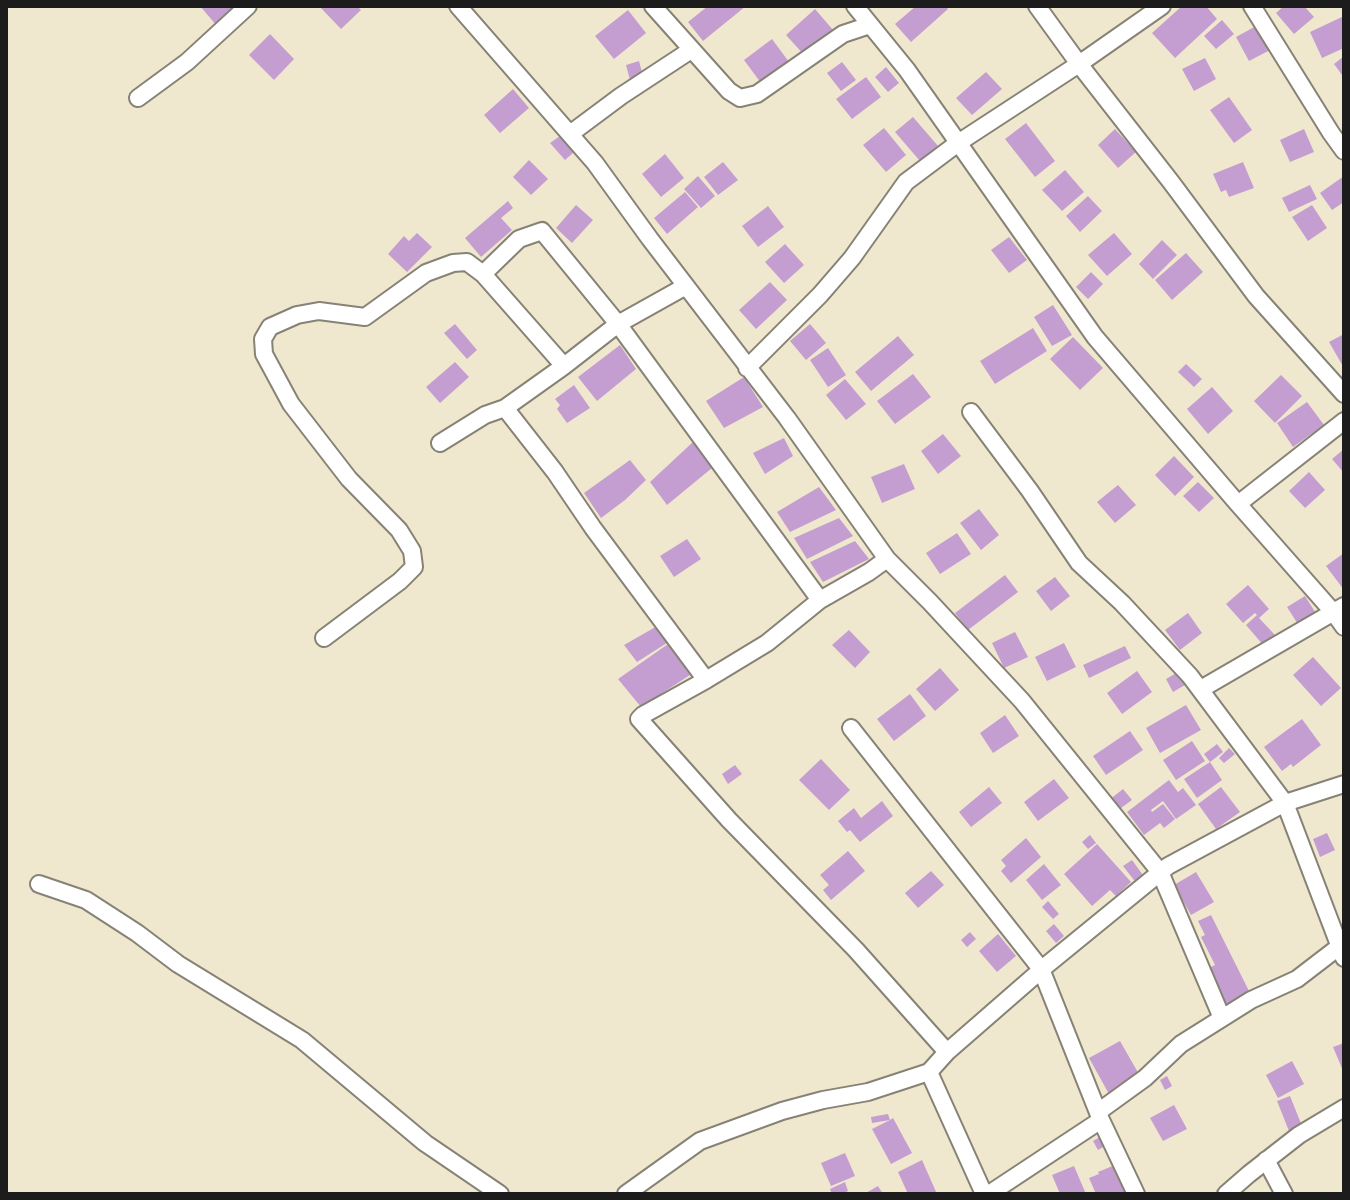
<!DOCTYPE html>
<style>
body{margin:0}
#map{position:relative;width:1350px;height:1200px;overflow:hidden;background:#f0e8ce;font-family:"EB Garamond",serif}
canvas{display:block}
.frame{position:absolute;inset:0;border:8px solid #1c1c1c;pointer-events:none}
</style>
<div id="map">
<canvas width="1350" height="1200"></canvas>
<div class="frame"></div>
</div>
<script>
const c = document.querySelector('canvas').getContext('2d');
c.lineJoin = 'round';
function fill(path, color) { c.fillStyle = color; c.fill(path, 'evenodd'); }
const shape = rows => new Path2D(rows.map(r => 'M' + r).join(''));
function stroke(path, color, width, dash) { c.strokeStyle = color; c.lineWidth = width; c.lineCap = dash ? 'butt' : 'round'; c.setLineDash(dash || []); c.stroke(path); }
const building = shape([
 [200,6,240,6,217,26],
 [319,6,357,6,361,10,341,29],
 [708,6,746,6,703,41,688,22],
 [916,6,946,6,948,9,911,42,895,24],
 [1182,6,1206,6,1217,19,1175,58,1152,33],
 [1284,6,1304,6,1314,17,1294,34,1276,13],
 [815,9,833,30,805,56,786,35],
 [628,10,646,33,614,59,595,36],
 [1344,16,1344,48,1322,58,1310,32],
 [1222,20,1234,34,1216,49,1204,36],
 [1258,25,1272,49,1249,61,1236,37],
 [270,34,294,59,274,80,249,55],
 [772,39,789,62,761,83,744,60],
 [1344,56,1344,73,1342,75,1334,64],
 [1205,58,1216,79,1194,91,1182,69],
 [639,61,643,76,630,80,626,65],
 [842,62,856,80,841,91,827,73],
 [886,67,899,83,888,92,875,77],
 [986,72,1002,89,972,115,956,98],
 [866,77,881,97,852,119,836,99],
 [513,89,529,108,500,133,484,115],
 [1229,97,1252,130,1234,143,1210,110],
 [913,117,938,146,920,161,895,132],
 [1026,123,1055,161,1035,177,1005,139],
 [884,128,906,155,886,172,863,145],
 [1115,129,1136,152,1118,168,1098,145],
 [1304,129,1314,152,1290,162,1280,140],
 [560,136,574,152,565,160,550,143],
 [665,154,684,178,661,197,642,174],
 [529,160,548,179,531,195,513,177],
 [723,162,738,180,718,195,704,177],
 [1243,162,1254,188,1229,197,1226,190,1221,192,1213,174],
 [1065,170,1084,192,1062,211,1042,190],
 [698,176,715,196,701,208,684,189],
 [1344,176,1344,202,1332,210,1320,193],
 [1310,185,1317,199,1289,212,1282,198],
 [685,192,698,207,667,234,654,218],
 [1088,196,1102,211,1080,232,1066,216],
 [508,201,513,208,501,218,512,230,481,257,465,238],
 [576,205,593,220,572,243,556,228],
 [1312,205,1327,228,1308,241,1292,217],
 [768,206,784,227,758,247,742,226],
 [417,233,432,247,407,272,388,254,404,236,409,241],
 [1114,233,1132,254,1107,276,1088,255],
 [1009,237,1027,260,1009,273,991,250],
 [1162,240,1177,255,1153,279,1139,264],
 [785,244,804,265,784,283,765,262],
 [1186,253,1203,272,1172,300,1155,280],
 [1091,272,1103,284,1088,299,1076,287],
 [770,282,787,300,756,329,739,310],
 [1053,305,1072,335,1052,346,1034,317],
 [455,324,477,350,467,359,444,333],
 [810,324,826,343,806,360,790,341],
 [1033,328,1047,351,995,384,980,361],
 [1344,334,1344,368,1329,342],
 [898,336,914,355,871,391,855,372],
 [1073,337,1103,368,1080,390,1050,359],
 [620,345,636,369,597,401,578,377],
 [828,348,846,375,828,387,810,360],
 [455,362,469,377,440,403,426,387],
 [1186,364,1202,379,1194,387,1178,372],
 [913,374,931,397,895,424,877,401],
 [1281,375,1302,396,1275,423,1254,401],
 [744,377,763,407,724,428,706,401],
 [845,379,866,404,846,420,826,395],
 [574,385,590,408,567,423,557,409,560,405,555,399],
 [1212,387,1233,411,1208,434,1187,409],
 [1307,402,1324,425,1293,447,1277,423],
 [943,434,961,456,938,474,921,451],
 [784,438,793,456,765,474,753,453],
 [693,442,712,468,667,505,650,482],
 [1344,449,1344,473,1332,459],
 [1174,456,1194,477,1175,496,1155,475],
 [630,460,646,480,625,500,601,518,584,493],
 [904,464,915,489,882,503,871,477],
 [1309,472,1325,490,1305,508,1289,491],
 [1198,482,1214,498,1199,512,1183,496],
 [1118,485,1136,505,1115,523,1097,502],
 [819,487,836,510,790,532,777,512],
 [979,509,999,535,981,550,960,523],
 [839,518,853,536,807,559,794,538],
 [957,533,971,554,940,574,926,553],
 [687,539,701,559,674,577,660,556],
 [855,541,869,559,823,582,810,562],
 [1344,553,1344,590,1326,566],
 [1005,575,1018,592,968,630,955,613],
 [1055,577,1070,596,1051,611,1036,591],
 [1248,585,1269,609,1259,618,1275,635,1264,646,1246,625,1257,615,1255,613,1243,623,1226,604],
 [1305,596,1317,615,1299,626,1287,607],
 [1188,613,1202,633,1180,650,1165,630],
 [659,625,670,641,637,662,624,645],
 [849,630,870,652,855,668,832,645],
 [1015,632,1028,657,1004,668,992,643],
 [671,642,693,673,641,707,618,679],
 [1064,643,1076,667,1047,681,1035,657],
 [1125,646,1131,658,1089,678,1083,665],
 [1313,657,1341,688,1321,706,1293,675],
 [940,668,959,690,935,711,916,689],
 [1137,671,1152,692,1122,714,1107,693],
 [1178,672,1185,685,1173,692,1166,679],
 [910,694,926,716,894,741,877,719],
 [1186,705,1201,730,1160,753,1146,728],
 [1005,715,1019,736,993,753,980,733],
 [1302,719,1321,745,1293,767,1291,764,1282,771,1264,747],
 [1130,731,1143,750,1106,775,1093,756],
 [1192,741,1205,761,1176,780,1163,760],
 [1217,744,1223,752,1210,762,1204,754],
 [1229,748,1235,754,1224,763,1219,758],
 [821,759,850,790,829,810,799,780],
 [1210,762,1222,780,1197,798,1184,779],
 [735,765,742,774,728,784,722,774],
 [1054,779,1069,798,1038,821,1024,802],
 [1169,780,1178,792,1183,788,1196,805,1176,819,1163,801,1151,810,1152,812,1163,804,1175,819,1164,828,1160,823,1144,835,1127,812],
 [989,787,1002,803,971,827,959,812],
 [1221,787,1240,812,1216,829,1198,804],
 [1123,789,1132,800,1117,811,1109,800],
 [882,801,893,816,860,842,850,830,847,832,838,821,854,808,861,818],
 [1327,833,1335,850,1320,857,1313,839],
 [1090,835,1096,843,1088,849,1082,842],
 [1026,838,1041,857,1011,883,1001,871,1006,866,1001,860],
 [1097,844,1131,882,1116,896,1110,890,1092,906,1064,874],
 [848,851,865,871,831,900,823,890,829,885,820,875],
 [1132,860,1145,878,1137,884,1123,866],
 [1044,864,1061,885,1042,900,1026,880],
 [931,871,944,885,918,908,905,893],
 [1196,872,1214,902,1191,915,1174,885],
 [1048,901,1059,914,1053,919,1042,907],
 [1211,915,1250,993,1225,1005,1207,969,1215,965,1201,937,1205,935,1198,921],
 [1054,924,1064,936,1056,943,1046,931],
 [970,932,976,939,967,947,961,940],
 [998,934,1016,956,997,972,979,951],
 [1120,1041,1140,1076,1109,1094,1089,1058],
 [1344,1043,1344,1073,1333,1047],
 [1292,1061,1304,1084,1278,1098,1266,1075],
 [1167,1076,1172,1086,1165,1090,1160,1080],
 [1290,1096,1302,1126,1289,1131,1277,1101],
 [1174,1105,1187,1129,1163,1141,1150,1118],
 [888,1114,890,1120,893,1118,912,1153,891,1164,872,1129,890,1120,872,1123,871,1117],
 [1105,1134,1110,1143,1098,1150,1093,1141],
 [845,1153,855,1176,831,1186,821,1163],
 [922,1160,937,1194,908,1194,898,1172],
 [1115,1165,1126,1192,1121,1194,1096,1194,1089,1178,1099,1174,1098,1172],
 [1074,1166,1086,1194,1060,1194,1052,1175],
 [845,1182,848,1191,842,1194,832,1194,830,1189],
 [878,1186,883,1194,864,1194]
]);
const minor = shape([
 [458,6,595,163,650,239,787,418,887,559,930,602,1022,701,1160,872,1222,1018],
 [653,6,729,91,740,98,757,94,843,34,870,25],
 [855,6,907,70,1095,337,1238,504],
 [1037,6,1079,64,1171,182,1256,296,1344,394],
 [1252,6,1331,133,1344,151],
 [138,98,187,62,248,6],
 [570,134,621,96,691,50],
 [686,286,618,324,564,366,505,408,555,472,593,528,706,680],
 [564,366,483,274,519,239,542,231,618,324,820,600],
 [747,368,820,295,852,258,906,182,958,143,1079,64,1162,6],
 [971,412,1030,491,1079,563,1122,603,1190,676,1285,803,1344,958],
 [1344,421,1238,504,1334,613,1344,627],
 [440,443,485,415,505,408],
 [887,559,869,572,820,600,767,643,706,680,643,715,639,719,729,820,856,950,947,1052],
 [324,638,400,581,414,567,412,551,399,530,349,479,291,404,264,354,263,339,270,327,297,315,319,311,365,317,426,273,453,263,467,262,483,274],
 [1201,689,1344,606],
 [851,728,1041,969,1101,1120,1136,1194],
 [39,884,86,900,137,933,178,964,302,1040,425,1143,500,1194],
 [929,1072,984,1194],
 [1098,1112,1145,1078,1181,1044,1251,1000,1297,979,1340,946],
 [1266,1160,1284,1194],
 [626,1194,700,1141,782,1111,823,1100,868,1092,929,1072,947,1052,1048,964,1168,866,1285,803,1344,784],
 [989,1194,1101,1120],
 [1226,1194,1249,1174,1299,1135,1344,1108]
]);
fill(building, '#c49ed0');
stroke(minor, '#868275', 20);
stroke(minor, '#fff', 16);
</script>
